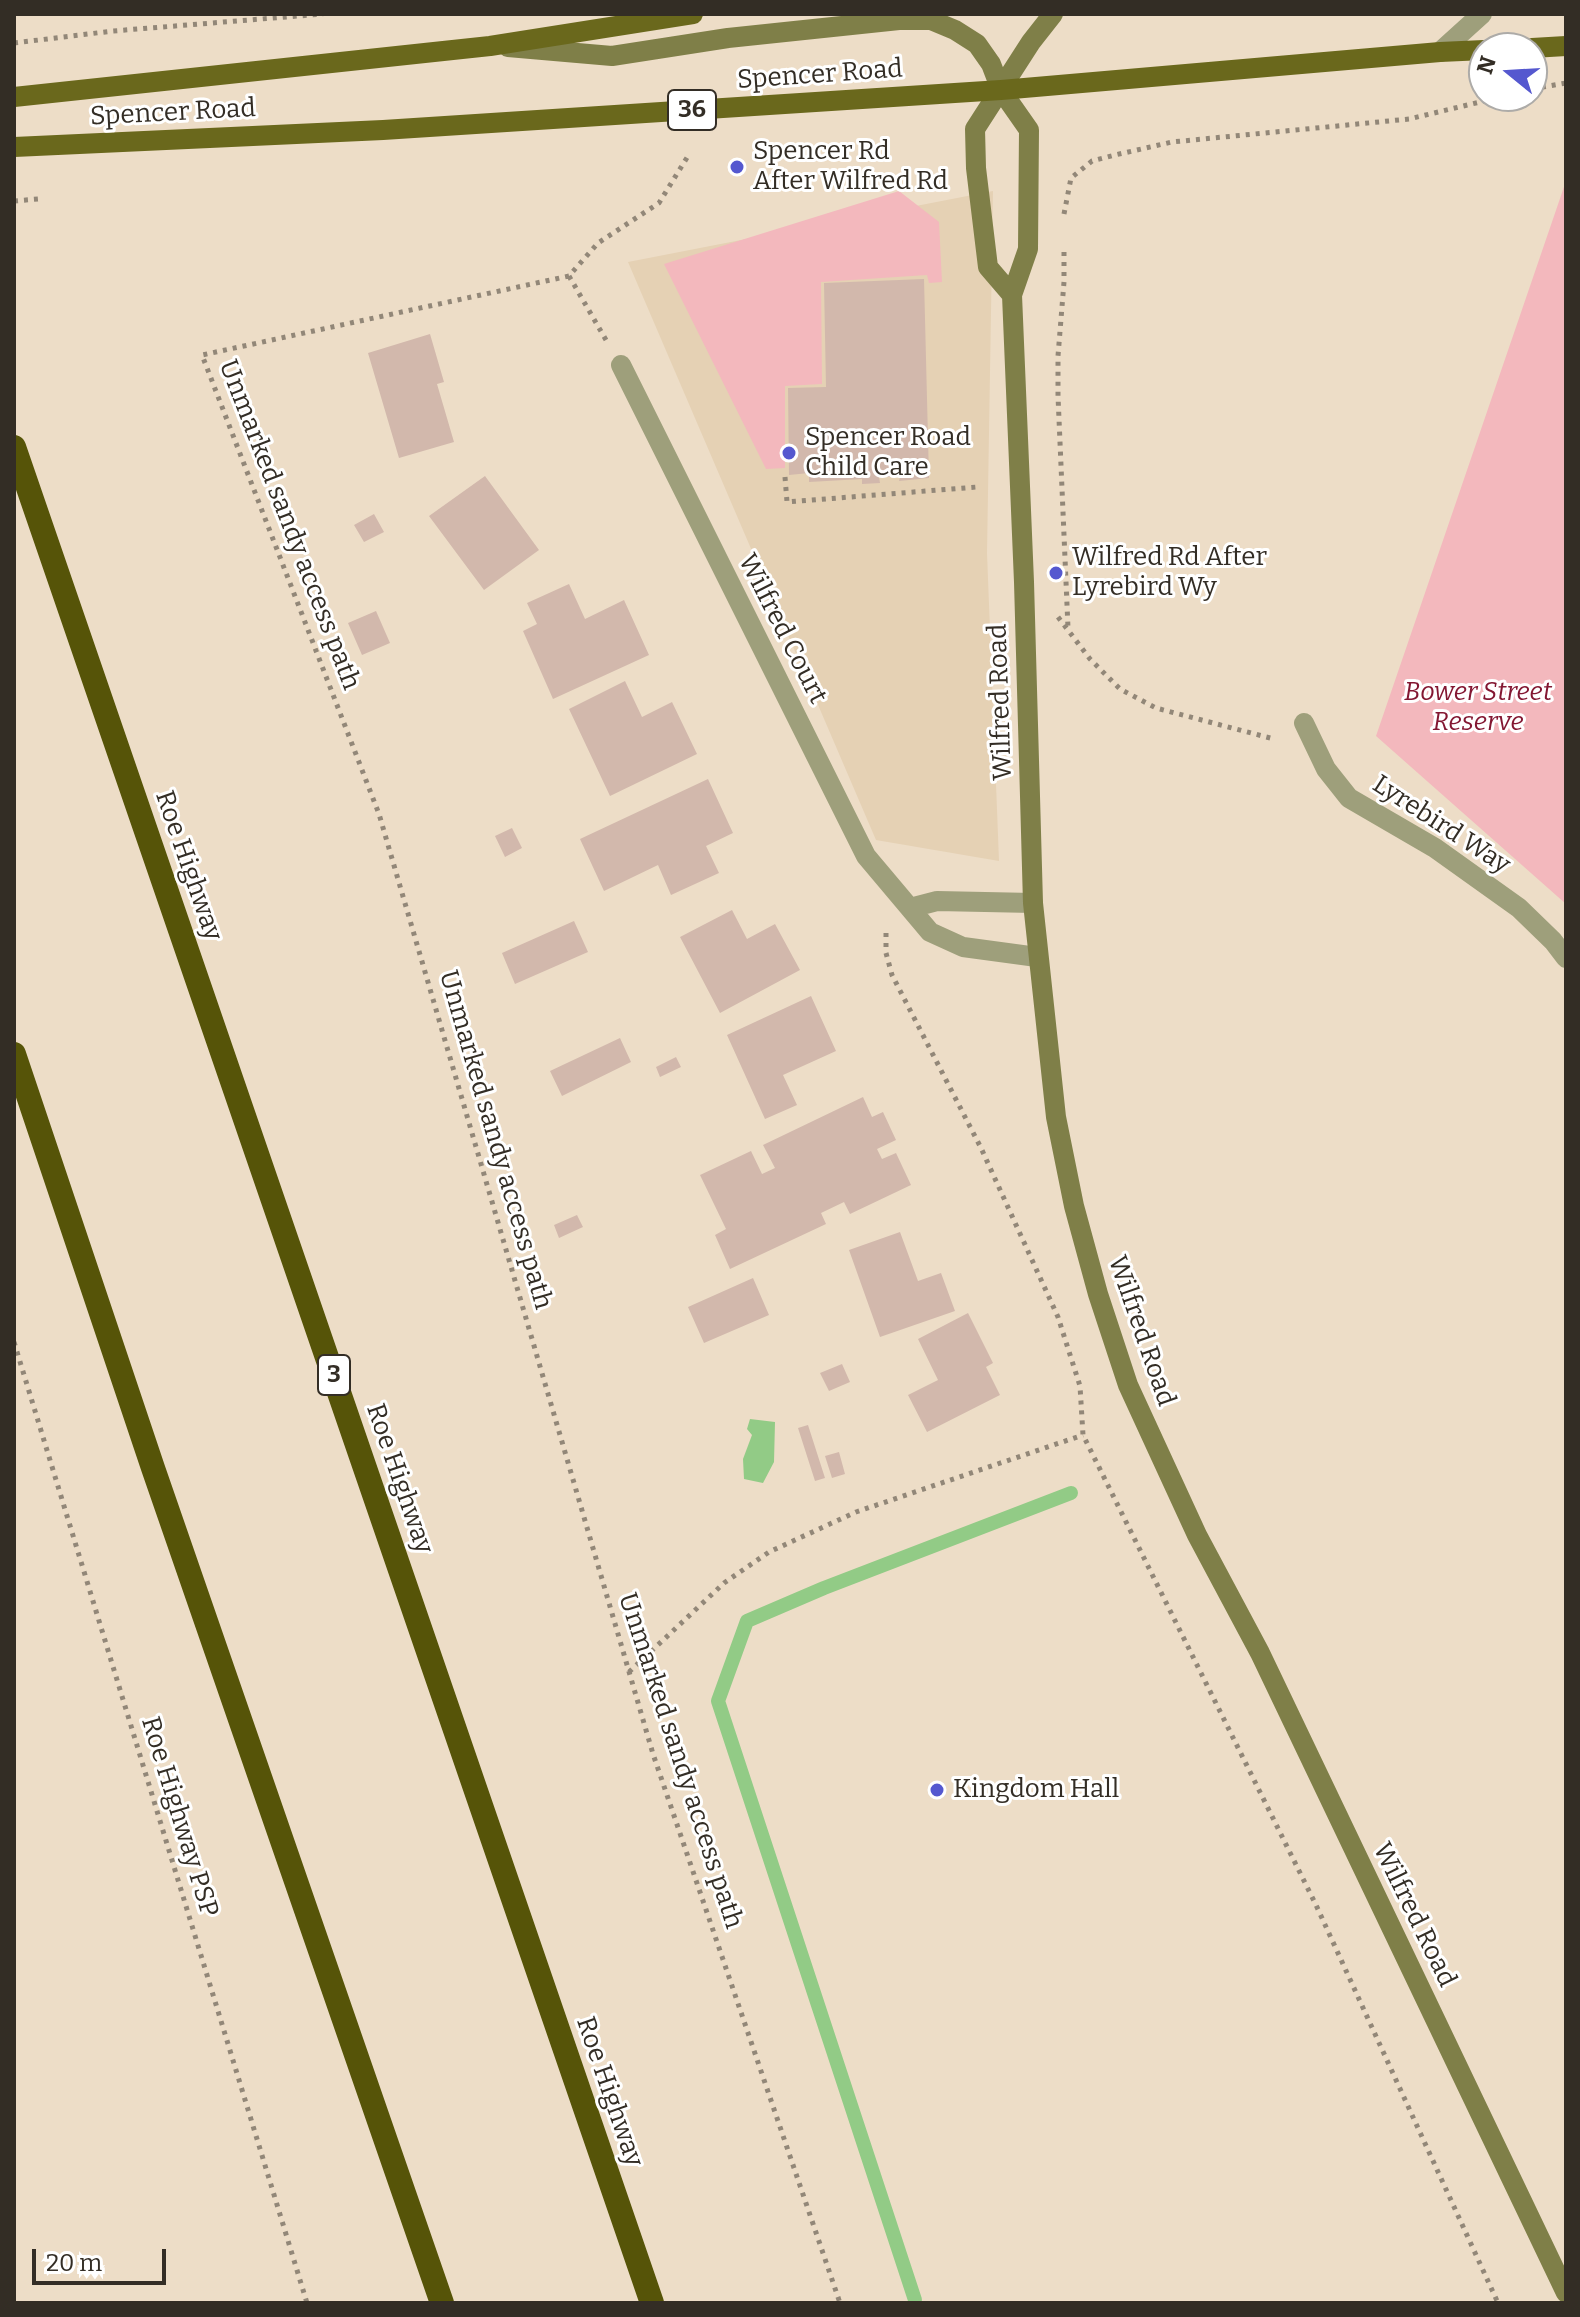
<!DOCTYPE html>
<style>
body{margin:0}
#map{position:relative;width:1580px;height:2317px;overflow:hidden;background:#edddc7;font-family:Bitter,serif}
canvas{display:block}
.frame{position:absolute;inset:0;border:16px solid #332d25;pointer-events:none}
.north{position:absolute;left:1468px;top:32px;width:80px;height:80px;box-sizing:border-box;background:#fff;border:2px solid #adaba8;border-radius:50%;rotate:288deg;font-size:22px;font-weight:700;line-height:32px;text-align:center;color:#332d25}
.north::after{content:'';display:block;margin:auto;width:28px;height:36px;background:#5558cf;clip-path:polygon(50% 0,100% 100%,50% 72%,0 100%)}
.scale{position:absolute;left:32px;top:2249px;width:134px;height:36px;box-sizing:border-box;border:4px solid #332d25;border-top:0;padding-left:10px;font-size:24px;line-height:28px;white-space:nowrap;color:#332d25;-webkit-text-stroke:6px #fff;paint-order:stroke}
</style>
<div id="map">
<canvas width="1580" height="2317"></canvas>
<div class="frame"></div>
<div class="north">N</div>
<div class="scale">20 m</div>
</div>
<script>
const c = document.querySelector('canvas').getContext('2d');
c.lineJoin = 'round';
function fill(path, color) { c.fillStyle = color; c.fill(path, 'evenodd'); }
const shape = rows => new Path2D(rows.map(r => 'M' + r).join(''));
function stroke(path, color, width, dash) { c.strokeStyle = color; c.lineWidth = width; c.lineCap = dash ? 'butt' : 'round'; c.setLineDash(dash || []); c.stroke(path); }
function label(font, color, halo, rows, align = 'center') {
  c.font = font + ' Bitter,serif'; c.lineWidth = 6; c.setLineDash([]); c.textBaseline = 'middle'; c.strokeStyle = halo; c.fillStyle = color; for (const [text, x, y, turn = 0] of rows) {
    c.save(); c.translate(x, y); c.rotate((+turn || 0) * Math.PI / 180); c.textAlign = isNaN(turn) ? turn : align; if (halo) c.strokeText(text, 0, 0); c.fillText(text, 0, 0); c.restore();
  }
}
const built = shape([
 [993,191,987,553,999,861,876,840,628,262]
]);
const green = shape([
 [1566,181,1566,904,1376,736],
 [899,191,939,222,942,282,929,283,927,275,821,282,822,384,785,386,785,468,766,469,664,264]
]);
const water = shape([
 [750,1419,775,1422,774,1462,763,1483,744,1479,743,1459,752,1435,747,1429]
]);
const stream = shape([
 [915,2300,718,1701,747,1621,824,1588,1071,1493]
]);
const building = shape([
 [924,279,929,478,899,481,900,477,879,477,880,483,862,484,862,479,809,482,809,473,789,475,788,388,826,387,824,283],
 [430,334,444,382,437,384,454,442,399,458,368,353],
 [485,476,539,550,484,590,429,516],
 [374,514,384,532,364,542,354,525],
 [569,584,585,619,624,600,649,655,553,699,523,631,537,624,527,603],
 [376,611,390,643,362,655,348,623],
 [625,681,642,717,672,702,697,754,610,796,569,709],
 [708,779,733,833,706,846,719,873,671,895,658,865,604,891,580,839],
 [512,828,522,848,505,857,495,836],
 [732,910,747,939,775,924,800,970,720,1013,680,937],
 [574,921,588,952,515,984,502,953],
 [811,996,836,1051,783,1075,797,1105,765,1119,727,1035],
 [620,1038,631,1062,562,1096,550,1071],
 [676,1057,681,1067,660,1077,656,1067],
 [863,1097,872,1117,883,1112,896,1140,877,1149,882,1159,896,1153,911,1185,850,1214,844,1202,821,1213,826,1224,730,1269,715,1235,726,1229,700,1175,751,1151,762,1174,775,1168,763,1145],
 [577,1215,583,1227,559,1238,554,1225],
 [900,1232,918,1281,941,1273,955,1311,880,1337,849,1250],
 [753,1278,769,1315,704,1343,688,1307],
 [968,1313,993,1363,986,1367,1000,1395,927,1432,908,1395,938,1380,918,1339],
 [842,1364,850,1382,829,1391,820,1373],
 [808,1425,825,1478,815,1481,798,1428],
 [839,1452,845,1474,832,1478,825,1456]
]);
const path = shape([
 [14,43,113,31,323,14],
 [1532,89,1566,83],
 [14,201,38,199],
 [1064,214,1071,178,1092,161,1115,155,1172,142,1409,119,1505,96],
 [1064,252,1064,282,1058,356,1058,396,1068,628],
 [569,276,202,355,379,814,653,1754,840,2303],
 [606,340,569,276,598,243,659,203,688,156],
 [785,477,787,502,977,487],
 [1058,617,1090,659,1120,689,1156,708,1274,739],
 [886,933,886,953,892,975,981,1148,1058,1317,1080,1386,1083,1435,1316,1905,1498,2303],
 [14,1342,307,2303],
 [629,1672,724,1583,769,1552,856,1512,1083,1435]
]);
const street = shape([
 [1440,52,1482,14],
 [621,365,866,856,930,932,963,947,1037,957],
 [1304,723,1326,769,1349,798,1435,848,1519,908,1553,941,1566,958],
 [910,908,937,901,1033,903]
]);
const secondary = shape([
 [508,47,612,56,728,38,899,20,931,20,955,30,977,44,991,64,1001,90,1029,130,1028,249,1012,295,1024,582,1033,903,1056,1117,1074,1206,1098,1294,1128,1385,1197,1535,1260,1653,1566,2293],
 [1012,295,988,267,976,168,975,129,1031,42,1053,14]
]);
const primary = shape([
 [1532,48,1566,46],
 [14,97,490,46,693,14],
 [14,147,383,130,1001,90,1440,52,1484,50]
]);
const highway = shape([
 [14,447,652,2303],
 [14,1054,153,1468,442,2303]
]);
const markers = [
 [737,167,8,"#5558cf"],
 [789,453,8,"#5558cf"],
 [1056,573,8,"#5558cf"],
 [937,1790,8,"#5558cf"]
];
const shields = [
 [692,110,48],
 [334,1375,32]
];
const shieldNames = [
 ["36",692,110],
 ["3",334,1375]
];
const streetNames = [
 ["Spencer Road",820,75,-4],
 ["Spencer Road",173,113,-3],
 ["Unmarked sandy access path",289,525,69],
 ["Wilfred Court",782,629,63],
 ["Wilfred Road",1001,702,-92],
 ["Lyrebird Way",1441,825,33],
 ["Roe Highway",188,866,71],
 ["Unmarked sandy access path",495,1140,74],
 ["Wilfred Road",1141,1331,71],
 ["Roe Highway",399,1479,71],
 ["Unmarked sandy access path",680,1761,72],
 ["Roe Highway PSP",179,1817,73],
 ["Wilfred Road",1414,1915,64],
 ["Roe Highway",609,2092,71]
];
const poiNames = [
 ["Spencer Rd",753,152],
 ["After Wilfred Rd",753,182],
 ["Spencer Road",805,438],
 ["Child Care",805,468],
 ["Wilfred Rd After",1072,558],
 ["Lyrebird Wy",1072,588],
 ["Kingdom Hall",953,1790]
];
const parkNames = [
 ["Bower Street",1478,693],
 ["Reserve",1478,723]
];
fill(built, '#e5d1b4');
fill(green, '#f3b8bd');
fill(water, '#92cb86');
stroke(stream, '#92cb86', 14);
fill(building, '#d2b8ac');
stroke(path, '#928778', 5, [4, 6]);
stroke(street, '#9e9f7b', 20);
stroke(secondary, '#7f7f48', 20);
stroke(primary, '#6a681c', 20);
stroke(highway, '#565408', 24);
for (const [x, y, r, color] of markers) { const dot = new Path2D(); dot.arc(x, y, r, 0, 2 * Math.PI); c.fillStyle = color; c.fill(dot); stroke(dot, '#fff', 3); }
for (const [x, y, w] of shields) { const box = new Path2D(); box.roundRect(x - w / 2, y - 20, w, 40, 6); c.fillStyle = '#fff'; c.fill(box); stroke(box, '#332d25', 2); }
label('bold 24px', '#332d25', null, shieldNames);
label('26px', '#332d25', '#fff', streetNames);
label('26px', '#332d25', '#fff', poiNames, 'left');
label('italic 26px', '#831732', '#fff', parkNames);
</script>
